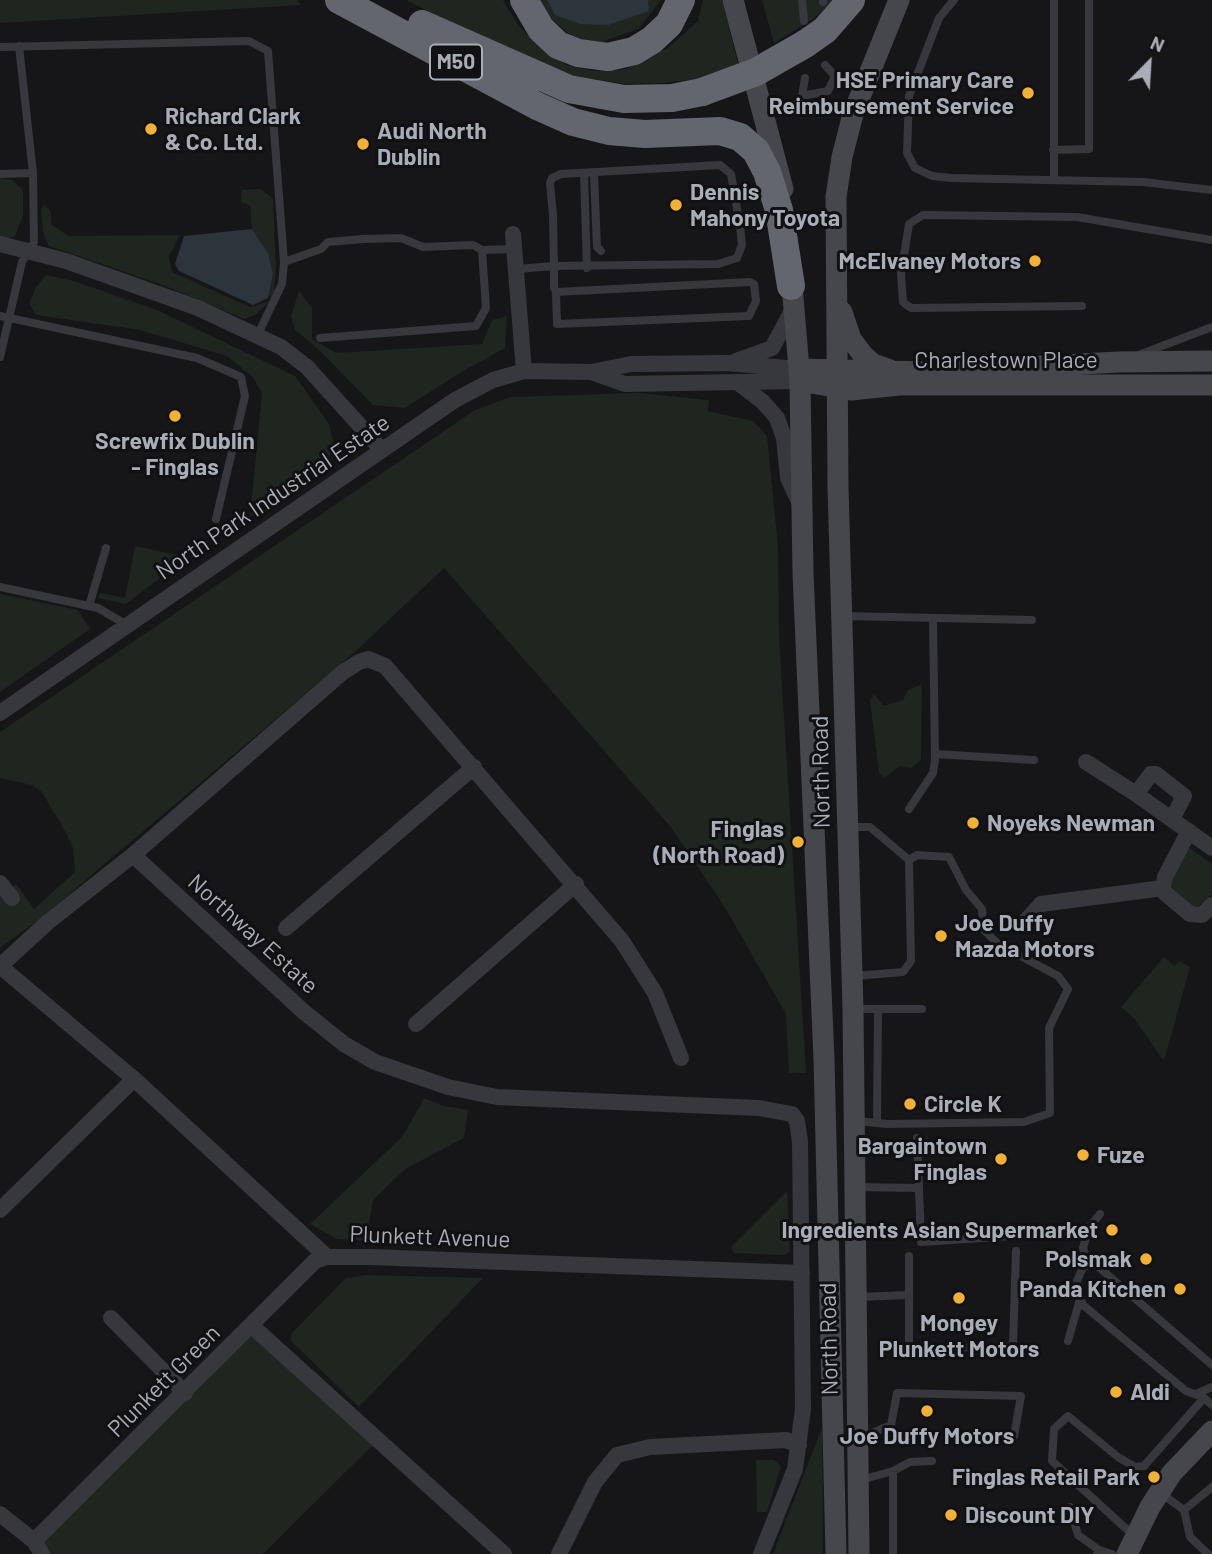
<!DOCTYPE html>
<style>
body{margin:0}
#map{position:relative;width:1212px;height:1554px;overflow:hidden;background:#161618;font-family:Barlow,sans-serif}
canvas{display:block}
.north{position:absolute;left:1114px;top:28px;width:70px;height:70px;-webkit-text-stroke:5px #111113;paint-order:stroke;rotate:24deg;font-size:19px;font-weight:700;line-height:28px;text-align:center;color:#a8adb8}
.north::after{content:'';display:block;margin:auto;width:24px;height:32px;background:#a8adb8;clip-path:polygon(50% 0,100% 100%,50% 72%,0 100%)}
</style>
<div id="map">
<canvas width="1212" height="1554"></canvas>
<div class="north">N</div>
</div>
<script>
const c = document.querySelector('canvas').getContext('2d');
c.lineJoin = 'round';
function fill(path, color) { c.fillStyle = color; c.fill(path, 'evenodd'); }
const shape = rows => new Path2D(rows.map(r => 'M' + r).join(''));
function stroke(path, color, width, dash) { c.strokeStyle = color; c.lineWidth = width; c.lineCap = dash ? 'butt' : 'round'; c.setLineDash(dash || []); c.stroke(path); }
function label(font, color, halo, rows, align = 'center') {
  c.font = font + ' Barlow,sans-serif'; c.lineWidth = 6; c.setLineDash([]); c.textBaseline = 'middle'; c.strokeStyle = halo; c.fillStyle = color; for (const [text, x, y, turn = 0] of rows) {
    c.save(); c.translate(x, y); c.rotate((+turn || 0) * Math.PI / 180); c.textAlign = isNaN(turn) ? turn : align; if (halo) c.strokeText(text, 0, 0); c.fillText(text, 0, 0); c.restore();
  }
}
const green = shape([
 [0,0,298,0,300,5,0,23],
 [406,0,503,0,518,25,543,50,566,65,594,71,626,69,669,47,698,21,703,0,722,0,738,64,701,79,660,83,626,84,575,76,479,37],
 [538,0,661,0,638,29,602,42,575,39,540,9],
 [762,0,834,0,813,19,774,43],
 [0,178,12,180,23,190,23,216,15,236,7,239,0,237],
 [261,189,273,199,276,267,274,293,268,298,273,274,268,253,252,229,250,205,242,203,241,190],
 [44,204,51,212,51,224,68,236,180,235,169,256,172,272,250,307,270,301,255,315,244,319,163,285,49,246,43,233,41,210],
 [46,275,74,281,157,310,295,376,329,424,334,446,328,460,250,517,262,393,253,377,227,356,140,330,36,315,29,303,36,287],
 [299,291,312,308,312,339,336,353,482,344,492,320,507,316,505,348,458,374,405,408,373,405,317,348,295,330,291,316],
 [638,393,709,400,708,411,753,421,767,436,778,546,779,637,806,1073,789,1073,786,1014,723,904,670,826,444,568,357,650,42,917,0,948,0,897,16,884,34,909,75,872,73,848,66,833,42,792,32,785,0,778,0,732,475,410,510,397],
 [135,546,187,557,126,604,98,598,100,593,125,598],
 [0,594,78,610,90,629,0,692],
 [922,684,921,760,911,768,900,766,884,778,879,772,870,701,874,694,884,706,903,700,908,690],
 [1190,848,1212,864,1212,894,1198,906,1192,906,1176,894,1171,884,1184,851],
 [1164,957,1174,966,1179,961,1190,967,1164,1061,1133,1017,1121,1007],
 [424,1098,444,1106,468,1110,464,1138,405,1169,373,1200,366,1241,337,1239,310,1224,403,1136],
 [787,1191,790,1251,784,1255,734,1253,731,1247],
 [366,1275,483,1278,359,1407,291,1341,292,1333,346,1278],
 [252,1327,377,1441,263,1554,43,1554,36,1542],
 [822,1428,823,1554,773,1554],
 [756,1460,774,1460,781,1466,767,1512,757,1512]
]);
const water = shape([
 [547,0,648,0,649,11,608,25,580,24,555,15],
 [252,229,268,253,273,274,268,298,253,305,179,271,175,264,184,236]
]);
const lane = shape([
 [802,0,804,21],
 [823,0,823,2],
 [954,0,939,18,909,96,907,153,915,168,932,176,951,178,1143,182,1212,190],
 [0,47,249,41,268,51,284,262,282,284,257,336],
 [805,78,802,96,828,91,835,76,825,65],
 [1053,150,1089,149,1089,0],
 [0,174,33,173],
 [584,174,587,268],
 [594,174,597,247,601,251],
 [1054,180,1054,0],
 [482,250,515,249],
 [284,262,321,249,328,242,363,239,401,238,423,247,473,245,482,250,486,308,476,326,320,338],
 [517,269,554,266,718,264,737,258,742,245,740,226,731,174,720,165,561,174,552,178,550,183,553,216,554,266,554,288,556,292,750,282,754,284,756,301,749,316,557,324,556,292],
 [1082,306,911,308,903,302,901,274,909,224,923,215,1077,217,1212,240],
 [0,316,197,358,241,377,245,396,216,519],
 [1141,354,1212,327],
 [0,357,22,262,34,242,33,173,19,46],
 [0,587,98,608,127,625],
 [89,606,106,548],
 [843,616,1032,620],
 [935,754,1034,760],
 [909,809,933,773,935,760,933,618],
 [849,827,870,827,909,860,911,961,903,972,855,976],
 [856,1009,878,1009,877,1123],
 [878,1009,922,1009],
 [857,1121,887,1124,1024,1122,1050,1113,1049,1028,1068,989,1058,976,998,944,983,929,982,909,966,890,949,857,917,855,909,860],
 [917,1138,921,1242,1072,1232],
 [855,1187,919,1188],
 [909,1256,909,1349,1013,1346,1016,1251],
 [1088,1264,1083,1248,1089,1228,1100,1214],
 [856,1297,909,1295],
 [1068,1341,1080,1299],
 [1212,1365,1095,1264,1083,1267,1077,1281,1078,1295,1083,1305,1186,1391,1203,1397,1212,1405],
 [1196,1394,1212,1387],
 [860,1438,891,1425,897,1393,1021,1396,1014,1436,972,1435],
 [893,1471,893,1554],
 [861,1480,893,1471,910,1462,932,1461],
 [1162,1494,1184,1510,1212,1487],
 [1070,1507,1078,1535,1099,1550],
 [1184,1510,1190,1537,1208,1554],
 [1134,1536,1052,1461,1054,1429,1068,1416,1118,1457,1135,1467,1144,1466,1204,1398],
 [1097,1554,1099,1550,1112,1554]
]);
const street = shape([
 [513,234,524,371],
 [0,244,66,261,198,308,281,347,307,367,382,450],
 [736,361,772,348,793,309],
 [591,372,625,384,800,381],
 [737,382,763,402,777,418,784,438,788,478,800,504],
 [0,713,455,400,493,380,524,371,591,372,631,364,727,363,799,369],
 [1086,762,1136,794],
 [1172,819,1184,796,1156,774,1151,774,1136,794,1212,848],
 [1189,831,1165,877,1163,888,1165,893,1190,914,1202,915,1212,905],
 [133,855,304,1012,344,1044,375,1062,448,1087,497,1097,759,1108,792,1114,797,1121,800,1142,803,1409,795,1469,761,1554],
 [0,883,12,898],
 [1023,924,1041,904,1163,888],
 [286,928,474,767],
 [416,1024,576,884],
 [0,1210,134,1079],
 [327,1257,134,1079,0,966,48,922,133,855,343,672,359,662,368,659,385,666,622,941,655,993,681,1058],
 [111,1318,185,1393],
 [252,1326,504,1554],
 [0,1514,34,1541,42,1554],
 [34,1541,315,1261,327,1257,370,1257,802,1273],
 [559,1554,595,1482,617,1455,650,1447,786,1440,799,1445]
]);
const secondary = shape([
 [733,0,783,189],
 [791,273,800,381,803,573,824,1059,836,1554],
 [842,312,851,339,863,355,873,364,890,370],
 [799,369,926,372,1118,362,1212,361],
 [800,381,851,390,899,385,1212,385],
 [859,1554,853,1009,838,487,836,197,842,157,853,114,899,0],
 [1127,1554,1150,1507,1172,1473,1212,1431]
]);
const highway = shape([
 [339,0,537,106,573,122,609,131,645,134,720,131,740,137,756,151,767,172,779,210,791,286],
 [524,0,541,29,558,45,578,53,608,57,634,51,652,40,669,24,681,0],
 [422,24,569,89,624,99,672,98,702,92],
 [805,44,825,30,851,0]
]);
const highwayBridge = shape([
 [702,92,756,72,805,44]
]);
const markers = [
 [1028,93,7,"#f2b134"],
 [151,129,7,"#f2b134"],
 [363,144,7,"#f2b134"],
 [676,205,7,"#f2b134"],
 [1035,261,7,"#f2b134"],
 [175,416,7,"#f2b134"],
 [973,823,7,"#f2b134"],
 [798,842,7,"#f2b134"],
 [941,936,7,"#f2b134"],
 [910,1104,7,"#f2b134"],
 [1083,1155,7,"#f2b134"],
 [1001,1159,7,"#f2b134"],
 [1112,1230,7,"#f2b134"],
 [1146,1259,7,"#f2b134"],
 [1180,1289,7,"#f2b134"],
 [959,1298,7,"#f2b134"],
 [1116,1392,7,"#f2b134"],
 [927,1411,7,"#f2b134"],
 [1154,1477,7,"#f2b134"],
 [951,1515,7,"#f2b134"]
];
const shields = [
 [456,62,52]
];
const shieldNames = [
 ["M50",456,62]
];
const poiNames = [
 ["HSE Primary Care",1014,80,"right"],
 ["Reimbursement Service",1014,106,"right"],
 ["Richard Clark",165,116],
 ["& Co. Ltd.",165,142],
 ["Audi North",377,131],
 ["Dublin",377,157],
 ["Dennis",690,192],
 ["Mahony Toyota",690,218],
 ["McElvaney Motors",1021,261,"right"],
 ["Screwfix Dublin",175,441,"center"],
 ["- Finglas",175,467,"center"],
 ["Noyeks Newman",987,823],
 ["Finglas",784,829,"right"],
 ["(North Road)",784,855,"right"],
 ["Joe Duffy",955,923],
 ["Mazda Motors",955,949],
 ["Circle K",924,1104],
 ["Bargaintown",987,1146,"right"],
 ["Finglas",987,1172,"right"],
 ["Fuze",1097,1155],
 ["Ingredients Asian Supermarket",1098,1230,"right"],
 ["Polsmak",1132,1259,"right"],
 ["Panda Kitchen",1166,1289,"right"],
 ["Mongey",959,1323,"center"],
 ["Plunkett Motors",959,1349,"center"],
 ["Aldi",1130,1392],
 ["Joe Duffy Motors",927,1436,"center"],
 ["Finglas Retail Park",1140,1477,"right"],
 ["Discount DIY",965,1515]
];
const streetNames = [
 ["Charlestown Place",1006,360],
 ["North Park Industrial Estate",273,497,-34],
 ["North Road",821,772,-91],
 ["Northway Estate",253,934,42],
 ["Plunkett Avenue",430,1237,2],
 ["North Road",829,1339,-91],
 ["Plunkett Green",164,1381,-45]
];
fill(green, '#1e261f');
fill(water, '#2c353c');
stroke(lane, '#37383d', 8);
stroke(street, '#37383d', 16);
stroke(secondary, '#45474d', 21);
stroke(highway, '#63666e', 28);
stroke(highwayBridge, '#63666e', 28);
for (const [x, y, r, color] of markers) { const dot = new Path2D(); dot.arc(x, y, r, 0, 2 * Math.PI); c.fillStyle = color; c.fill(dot); stroke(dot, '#111113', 2.5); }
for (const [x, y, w] of shields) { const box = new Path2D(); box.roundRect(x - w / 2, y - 17.5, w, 35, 5); c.fillStyle = '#111113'; c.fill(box); stroke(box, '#a8adb8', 2); }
label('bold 21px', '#a8adb8', null, shieldNames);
label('bold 23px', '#a8adb8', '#111113', poiNames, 'left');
label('23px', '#a8adb8', '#111113', streetNames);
</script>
